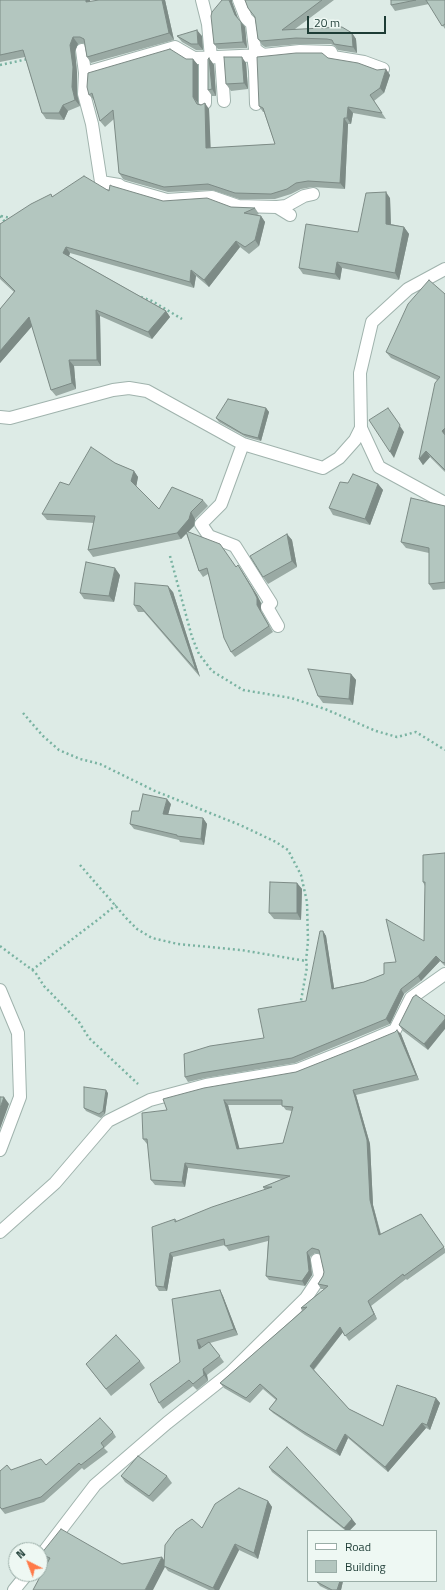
<!DOCTYPE html>
<style>
body{margin:0}
#map{position:relative;width:445px;height:1590px;overflow:hidden;background:#ddebe6;font-family:"Titillium Web",sans-serif}
canvas{display:block}
.legend{position:absolute;left:307px;top:1530px;width:130px;height:52px;box-sizing:border-box;background:#eef8f3;border:1px solid #9aada7;margin:0;padding:5px 7px;list-style:none;font-size:12px;color:#1d3c35}
.legend li{display:flex;align-items:center;gap:8px;height:20px}
.legend b{width:20px;border:1px solid #9aada7}
.north{position:absolute;left:8px;top:1542px;width:40px;height:40px;box-sizing:border-box;background:#eef8f3;border:1px solid #9aada7;border-radius:50%;rotate:318deg;font-size:11px;font-weight:700;line-height:16px;text-align:center;color:#1d3c35}
.north::after{content:'';display:block;margin:auto;width:14px;height:18px;background:#ff7a48;clip-path:polygon(50% 0,100% 100%,50% 72%,0 100%)}
.scale{position:absolute;left:307px;top:16px;width:79px;height:18px;box-sizing:border-box;border:2px solid #1d3c35;border-top:0;padding-left:5px;font-size:12px;line-height:14px;white-space:nowrap;color:#1d3c35;-webkit-text-stroke:3px #eef8f3;paint-order:stroke}
</style>
<div id="map">
<canvas width="445" height="1590"></canvas>
<ul class="legend">
<li><b style="height:5px;background:#fff"></b>Road</li>
<li><b style="height:11px;background:#b3c6bf"></b>Building</li>
</ul>
<div class="north">N</div>
<div class="scale">20 m</div>
</div>
<script>
const c = document.querySelector('canvas').getContext('2d');
c.lineJoin = 'round';
const shape = rows => new Path2D(rows.map(r => 'M' + r).join(''));
function stroke(path, color, width, dash) { c.strokeStyle = color; c.lineWidth = width; c.lineCap = dash ? 'butt' : 'round'; c.setLineDash(dash || []); c.stroke(path); }
function fill(path, color) { c.fillStyle = color; c.fill(path, 'evenodd'); }
const path = shape([
 [0,65,28,59],
 [0,216,6,223],
 [1,216,11,218],
 [141,297,152,301,182,319],
 [170,556,192,637,199,654,212,671,243,690,291,698,325,709,376,731,397,737,416,732,445,750],
 [23,713,43,736,59,750,80,759,100,764,155,791,240,825,276,842,288,850,301,875,307,902,308,941,306,961,307,967,300,1006],
 [80,865,127,919,137,929,152,938,178,944,241,950,306,961],
 [0,946,35,972,44,986,79,1022,89,1038,138,1084],
 [32,970,100,918,116,905]
]);
const minor = shape([
 [202,0,208,24,211,58],
 [239,0,246,18,252,24,255,49,263,55,300,51,331,52,333,57,364,62,383,69],
 [82,50,85,73,84,94,92,124,101,182,119,185,122,187,167,200,212,197,238,206,277,207,290,215],
 [253,55,255,71,256,104],
 [221,57,224,101],
 [205,58,205,103],
 [85,73,175,47,194,58,263,55],
 [277,207,286,206,304,196,313,194],
 [445,269,408,289,372,322,360,373,361,428,379,467,445,503],
 [0,417,10,418,113,390,129,388,147,391,243,444,323,468,339,458,355,440,361,428],
 [243,444,221,504,201,524,209,536,235,546,271,603,267,607,278,626],
 [0,990,18,1033,20,1097,0,1150],
 [0,1232,55,1183,108,1121,150,1100,206,1085,297,1070,355,1047,395,1030,411,998,445,974],
 [40,1557,95,1485,167,1423,230,1373,306,1298,320,1277,317,1260],
 [14,1590,27,1574]
]);
const wall = shape([
 [0,0,90,0,90,2,165,0,174,40,91,63,87,57,84,43,78,44,75,51,77,73,77,94,80,106,68,111,64,120,46,119,42,113,25,57,0,62],
 [245,0,334,0,295,29,352,33,356,39,357,53,338,50,335,46,331,44,300,44,265,47,262,45,258,39,255,17,248,8],
 [391,0,445,0,445,29,429,4,395,11,391,5],
 [232,2,238,19,245,27,247,48,218,49,214,44],
 [177,36,202,36,203,50,196,50,182,42],
 [209,58,214,65,216,96,212,96,208,90],
 [328,58,390,75,384,93,374,101,386,119,353,113,351,124,348,124,345,189,312,187,301,189,291,194,275,199,239,199,212,190,168,192,125,180,123,179,119,173,114,119,105,127,100,121,94,100,89,95,186,59,193,59,198,65,198,103,209,109,210,148,275,144,264,112,263,112,259,106],
 [246,63,248,89,231,91,226,84],
 [109,191,163,201,231,207,255,208,259,214,257,215,261,216,265,222,259,246,249,254,240,247,209,287,196,276,194,288,70,253,69,256,166,311,170,317,152,339,100,316,101,366,74,366,76,389,56,396,51,390,32,326,0,363,0,309,14,292,0,279,0,224,53,196],
 [390,198,391,224,404,227,409,234,399,280,342,268,340,280,303,274,299,268,358,232],
 [445,294,445,472,430,457,423,465,419,459,437,380,391,358,386,352],
 [266,408,269,412,261,441,246,437,219,422,216,418],
 [115,463,134,471,138,477,136,486,159,509,203,500,208,506,195,519,194,526,188,532,242,571,257,595,261,603,261,611,273,632,235,657,231,652,208,574,203,577,199,571,186,533,181,539,93,557,88,550,94,523,47,520,42,514,69,485],
 [378,484,383,490,370,525,333,515,329,508],
 [445,506,445,589,433,590,429,584,429,553,406,548,401,542],
 [287,534,292,540,297,567,268,584,263,577],
 [120,575,114,602,84,599,80,593],
 [173,592,200,677,144,612,138,612,134,605],
 [351,674,356,680,353,705,323,703,318,696],
 [171,804,168,814,203,818,207,824,204,845,180,842,179,840,134,829,130,824,139,811],
 [445,853,445,966,440,961,421,981,404,994,390,1024,295,1063,205,1078,188,1082,185,1077,264,1038,306,1001,323,931,326,936,334,988,364,982,384,974,396,962,424,941,425,886,423,882],
 [297,883,302,889,301,920,274,919,269,913],
 [413,997,428,1050,403,1031,399,1025],
 [401,1034,419,1080,356,1095,370,1144,373,1205,381,1234,421,1214,445,1249,445,1253,407,1280,406,1279,371,1306,377,1319,349,1341,343,1332,314,1370,349,1409,383,1426,436,1398,440,1403,430,1430,426,1428,388,1472,348,1438,340,1456,305,1435,273,1413,269,1409,276,1400,263,1389,250,1403,224,1388,220,1383,302,1311,301,1308,324,1289,321,1289,318,1284,323,1276,324,1272,320,1254,315,1253,310,1257,312,1275,305,1286,269,1280,266,1276,268,1241,229,1251,225,1245,173,1257,167,1291,159,1291,156,1286,175,1219,177,1221,265,1190,263,1187,282,1179,188,1168,185,1187,155,1185,151,1180,148,1144,147,1144,143,1139,167,1110,296,1072],
 [228,1105,282,1105,286,1110,292,1111,283,1143,239,1149],
 [108,1093,105,1114,101,1118,86,1111,84,1108],
 [220,1290,223,1296,238,1335,210,1343,224,1362,207,1375,208,1381,197,1390,193,1386,163,1409,159,1403],
 [140,1361,145,1368,111,1396,86,1364],
 [113,1432,116,1437,104,1448,108,1452,84,1470,82,1468,44,1502,5,1514,0,1508,0,1471,11,1470,46,1465],
 [269,1467,352,1519,356,1524,349,1531,346,1531,272,1472],
 [121,1476,167,1476,172,1483,153,1502,125,1482],
 [268,1501,272,1507,258,1559,239,1550,219,1590,209,1590,168,1571,165,1567,48,1562,46,1561,41,1554,122,1564,164,1560,202,1528],
 [343,1581,341,1590,328,1590,320,1586,317,1582]
]);
const shadedWall = shape([
 [86,0,90,0,91,9,86,2],
 [162,0,165,0,174,40,169,33],
 [229,0,232,0,232,2,239,21,235,15],
 [241,22,245,27,247,48,243,42],
 [197,30,202,36,203,50,198,44],
 [352,33,356,39,357,53,353,47],
 [73,37,78,44,75,51,77,73,77,94,80,106,75,100,72,87,70,45],
 [242,57,246,63,248,89,244,83],
 [209,58,214,65,216,96,212,89],
 [193,59,198,65,198,103,193,97],
 [386,69,390,75,384,93,380,88],
 [205,103,209,109,211,154,206,148],
 [63,105,68,111,64,120,59,113],
 [348,107,353,113,351,124,347,118],
 [344,118,348,124,345,189,340,183],
 [386,192,390,198,391,230,386,224],
 [261,216,265,222,259,246,255,240],
 [404,227,409,234,399,280,395,273],
 [236,241,240,247,209,287,204,280],
 [66,247,70,253,68,259,63,253],
 [337,262,342,268,340,280,335,274],
 [191,270,196,276,194,288,190,282],
 [96,310,100,316,101,366,97,360],
 [166,311,170,317,152,339,148,332],
 [29,317,34,324,0,363,0,351],
 [69,360,74,366,76,389,72,383],
 [266,408,269,412,261,441,258,438],
 [388,408,404,432,394,458,390,452],
 [445,428,445,436,442,431],
 [426,451,430,457,423,465,419,459],
 [134,471,138,477,136,488,131,481],
 [378,484,383,490,370,525,365,519],
 [191,512,195,519,194,526,181,539,177,533],
 [287,534,292,540,297,567,292,561],
 [238,565,257,595,261,603,261,611,273,632,257,605],
 [115,568,120,575,114,602,109,596],
 [168,586,173,592,200,677,196,670],
 [351,674,356,680,353,705,349,699],
 [167,799,171,804,167,819,163,814],
 [203,818,207,824,204,845,201,839],
 [297,883,302,889,301,920,297,913],
 [323,931,326,936,335,994,332,989],
 [436,956,440,961,421,981,418,976],
 [401,989,404,994,390,1024,386,1019],
 [445,1019,445,1029,428,1050,424,1044],
 [397,1030,401,1034,419,1080,416,1075],
 [106,1090,108,1093,105,1114,103,1111],
 [353,1090,356,1095,370,1144,373,1205,382,1240,379,1235,370,1200],
 [4,1097,9,1104,0,1129,0,1108],
 [224,1100,228,1105,241,1154,237,1149],
 [185,1163,188,1168,185,1187,182,1182],
 [307,1252,310,1257,312,1275,305,1286,302,1281],
 [170,1253,173,1257,167,1291,164,1287],
 [220,1290,223,1296,238,1335,234,1329],
 [368,1301,371,1306,377,1319,374,1314],
 [340,1327,343,1332,313,1370,310,1366],
 [197,1340,201,1346,203,1355,199,1349],
 [203,1369,207,1375,208,1381,204,1375],
 [436,1398,440,1403,430,1430,427,1425],
 [422,1423,426,1428,388,1472,385,1467],
 [345,1434,348,1438,340,1456,336,1451],
 [268,1501,272,1507,258,1559,254,1553],
 [352,1519,356,1524,349,1531,346,1531,344,1528],
 [235,1544,239,1550,219,1590,215,1590,213,1588],
 [162,1557,167,1564,164,1566,165,1567,153,1590,145,1590],
 [340,1581,343,1581,341,1590,337,1590]
]);
const building = shape([
 [0,0,86,0,86,2,99,0,162,0,169,33,87,57,84,39,80,37,73,37,70,45,73,67,72,87,75,100,63,105,59,113,42,113,23,50,0,55,0,0],
 [222,0,229,0,235,15,241,22,243,42,214,44,211,16,212,12,222,0],
 [245,0,322,0,282,30,342,27,352,33,353,47,334,44,332,40,327,39,296,38,261,41,258,39,255,17,248,8,245,0],
 [391,0,416,0,391,5,391,0],
 [426,0,445,0,445,24,442,26,426,0],
 [197,30,198,44,191,44,177,36,197,30],
 [170,49,186,59,193,59,193,97,197,104,201,105,205,103,206,148,275,144,263,108,259,106,257,57,296,53,322,53,328,58,358,63,377,70,386,69,380,88,370,95,382,113,348,107,347,118,344,118,340,183,308,181,296,183,287,189,271,194,235,193,208,184,164,187,121,174,119,173,113,110,100,121,92,93,89,95,87,87,88,73,170,49],
 [224,57,242,57,244,83,226,84,224,57],
 [209,58,212,89,208,90,208,59,209,58],
 [84,176,109,191,110,185,112,186,163,201,207,198,231,207,255,208,244,213,261,216,255,240,245,247,236,241,204,280,191,270,190,282,66,247,63,253,166,311,148,332,96,310,97,360,69,360,72,383,51,390,29,317,0,351,0,309,15,291,0,276,0,224,31,204,51,194,52,197,84,176],
 [386,192,386,224,404,227,395,273,337,262,335,274,299,268,306,224,358,232,366,193,386,192],
 [429,280,445,294,445,428,442,431,445,435,445,470,426,451,419,459,435,383,440,377,386,352,408,304,429,280],
 [228,399,266,408,258,438,243,434,216,418,228,399],
 [388,408,400,425,390,452,369,420,388,408],
 [91,447,115,463,134,471,131,481,159,509,172,487,203,500,191,512,189,519,177,533,88,550,95,516,42,514,60,482,69,485,91,447],
 [353,474,378,484,365,519,329,508,340,482,348,483,353,474],
 [411,498,445,506,445,582,429,584,429,548,401,542,411,498],
 [186,531,220,544,236,567,238,565,253,590,257,598,257,605,269,626,231,652,224,638,207,568,199,571,186,531],
 [287,534,292,561,263,577,250,556,287,534],
 [86,562,115,568,109,596,80,593,86,562],
 [135,583,168,586,196,670,140,606,134,605,135,583],
 [308,669,351,674,349,699,318,696,308,669],
 [143,794,167,799,163,814,203,818,201,839,177,836,177,835,130,824,132,811,139,811,143,794],
 [445,853,445,963,442,962,436,956,418,976,401,989,386,1019,292,1058,201,1073,185,1077,184,1054,210,1046,264,1038,258,1009,306,1001,320,931,323,931,332,989,364,982,384,974,384,963,396,962,386,919,424,941,425,882,423,882,423,855,445,853],
 [270,882,297,883,297,913,269,913,270,882],
 [416,995,445,1016,445,1019,424,1044,399,1025,413,997,416,995],
 [397,1030,416,1075,353,1090,367,1140,370,1200,379,1235,421,1214,444,1247,404,1276,403,1274,368,1301,374,1314,345,1336,340,1327,310,1366,349,1409,383,1426,397,1385,436,1398,427,1425,422,1423,385,1467,345,1434,336,1451,301,1430,269,1409,277,1399,260,1384,246,1398,220,1383,307,1307,301,1308,328,1286,318,1284,323,1276,324,1272,319,1250,312,1248,307,1252,309,1271,302,1281,266,1276,269,1236,225,1246,224,1239,170,1253,164,1287,156,1286,152,1227,175,1219,175,1222,212,1207,272,1187,263,1187,290,1176,185,1163,182,1182,151,1180,147,1139,143,1139,142,1113,167,1110,163,1099,204,1088,296,1072,354,1049,395,1032,397,1030],
 [224,1100,282,1100,282,1106,293,1107,283,1143,237,1149,224,1100],
 [84,1087,106,1090,103,1111,99,1114,84,1108,84,1087],
 [0,1097,4,1097,0,1108,0,1097],
 [220,1290,234,1329,197,1340,199,1349,209,1342,220,1356,203,1369,204,1375,193,1384,189,1380,159,1403,150,1384,180,1362,172,1299,220,1290],
 [116,1335,140,1361,106,1389,86,1364,116,1335],
 [100,1418,113,1432,101,1443,104,1447,81,1465,79,1463,41,1497,2,1509,0,1507,0,1471,7,1465,11,1470,41,1459,46,1465,100,1418],
 [287,1447,352,1519,344,1528,269,1467,287,1447],
 [138,1456,167,1476,149,1496,121,1476,138,1456],
 [239,1488,268,1501,254,1553,235,1544,213,1588,164,1566,165,1545,176,1530,192,1519,202,1528,215,1504,239,1488],
 [61,1529,122,1564,162,1557,145,1590,33,1590,50,1558,41,1554,61,1529],
 [318,1581,340,1581,337,1590,332,1590,317,1582,318,1581]
]);
stroke(minor, '#a0b3ad', 14);
stroke(path, '#7ab3a2', 2.5, [2, 3]);
stroke(minor, '#fff', 12);
fill(wall, '#9aaaa4');
fill(shadedWall, '#7d8b86');
fill(building, '#b3c6bf');
stroke(building, '#7d8b86', 1);
</script>
